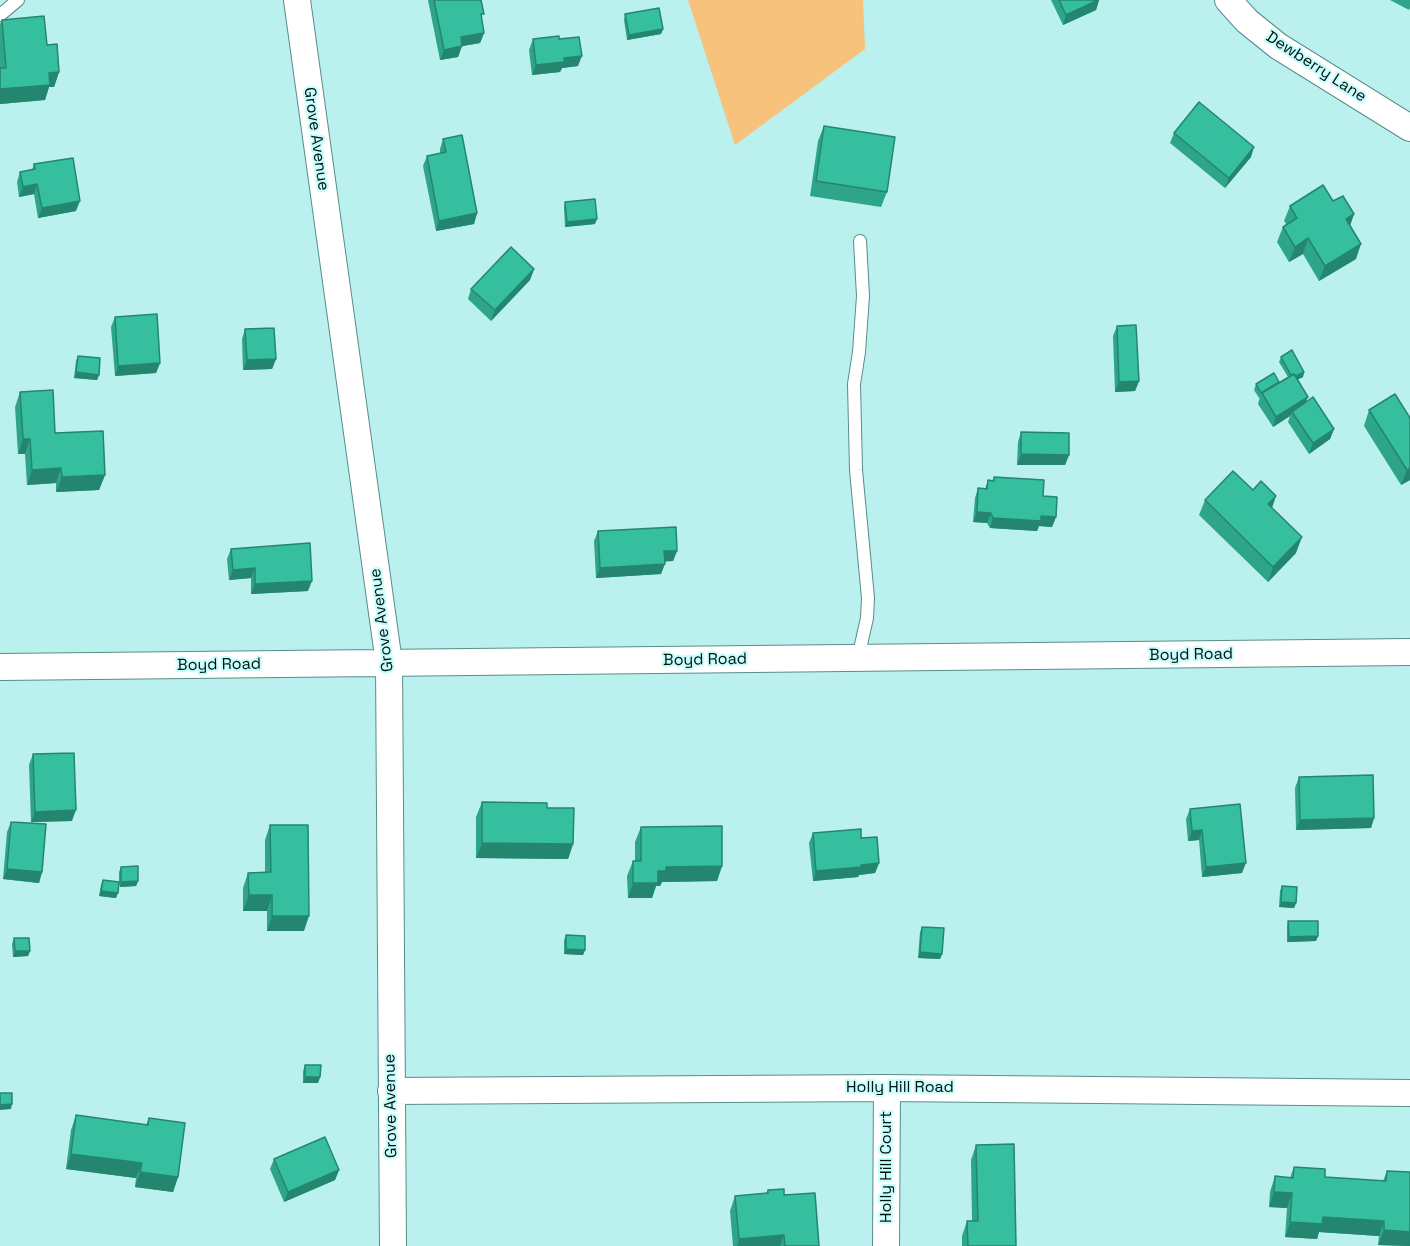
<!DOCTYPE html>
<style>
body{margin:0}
canvas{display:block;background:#baf0ed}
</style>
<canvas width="1410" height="1246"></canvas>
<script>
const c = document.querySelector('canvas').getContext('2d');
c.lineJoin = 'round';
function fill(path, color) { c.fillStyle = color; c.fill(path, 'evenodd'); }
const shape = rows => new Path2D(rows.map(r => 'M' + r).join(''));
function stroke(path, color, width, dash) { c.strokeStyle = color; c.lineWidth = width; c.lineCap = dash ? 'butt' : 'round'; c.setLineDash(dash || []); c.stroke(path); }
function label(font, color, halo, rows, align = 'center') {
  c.font = font + ' "Space Grotesk",sans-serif'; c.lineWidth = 4.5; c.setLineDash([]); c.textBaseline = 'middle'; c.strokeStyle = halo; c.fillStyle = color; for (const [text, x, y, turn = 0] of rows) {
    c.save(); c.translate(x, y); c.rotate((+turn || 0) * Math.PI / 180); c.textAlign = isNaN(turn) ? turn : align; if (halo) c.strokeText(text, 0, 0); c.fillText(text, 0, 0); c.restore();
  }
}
const green = shape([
 [688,0,863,0,865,49,735,145]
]);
const lane = shape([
 [0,15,18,0],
 [858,658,867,618,868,598,856,470,854,384,859,352,863,296,860,241]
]);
const street = shape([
 [297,0,389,663,393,1246],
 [1228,0,1247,21,1278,46,1410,128],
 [0,667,1410,652],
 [391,1091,887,1088,1410,1093],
 [886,1246,887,1088]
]);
const wall = shape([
 [428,0,481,0,482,20,484,33,480,43,462,46,458,57,440,60],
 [1051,0,1099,0,1096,10,1063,25],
 [1390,0,1410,0,1410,8,1409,10],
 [625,14,663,29,661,34,627,40,624,20],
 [2,20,47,45,59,72,54,87,49,87,45,100,0,104,0,24],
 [533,39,559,39,578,66,562,68,560,72,532,75,529,50],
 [824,126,887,192,881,207,810,196,818,141],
 [1174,133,1251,157,1225,188,1170,143],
 [443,139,477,213,474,224,436,231,423,166,427,156,440,153,440,149],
 [34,164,76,211,38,218,34,194,19,197,17,182,20,172,32,170],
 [1333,201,1354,214,1350,225,1356,259,1319,281,1303,254,1289,262,1277,242,1283,227,1287,225,1284,221,1290,206],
 [565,202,595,224,565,227,564,207],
 [534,269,530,280,491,321,468,299,471,289],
 [115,317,160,363,156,373,115,376,111,327],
 [1117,326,1139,381,1135,391,1115,392,1113,336],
 [245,329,276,359,272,369,243,370,242,339],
 [78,356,99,375,97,380,74,378,76,361],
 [1281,357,1304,372,1303,377,1298,379,1306,402,1334,429,1330,439,1309,454,1288,422,1290,416,1273,427,1258,404,1260,397,1259,398,1254,390,1256,384,1279,382,1288,377,1279,362],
 [20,392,55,433,105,475,99,490,56,492,56,483,27,485,25,454,18,454,15,407],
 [1369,410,1410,418,1410,480,1401,485,1364,426],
 [1021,432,1069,455,1065,465,1017,465,1018,442],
 [994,477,1043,496,1056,517,1052,527,1039,526,1037,531,990,528,987,523,973,522,975,498,978,488,985,489,988,480,992,481],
 [1205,500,1272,508,1296,553,1268,582,1199,515],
 [598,531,677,551,673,561,665,561,661,574,596,578,594,541],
 [231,549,308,591,251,594,251,578,229,580,227,559],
 [33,754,72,821,31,822,29,765],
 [1299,777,1374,818,1371,828,1296,830,1295,788],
 [482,802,547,808,573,844,568,859,476,858,476,817],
 [1190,809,1242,873,1202,877,1199,840,1188,841,1186,819],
 [11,822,42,872,39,883,3,879,7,832],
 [270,825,304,931,267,931,267,911,243,911,243,888,248,873,265,872,265,840],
 [641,827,722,866,717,881,662,882,660,886,656,886,652,898,628,898,627,876,633,861,635,861,635,842],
 [813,833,861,838,879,863,875,873,859,875,858,877,813,881,809,843],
 [121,867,138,881,136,886,120,887,119,883,116,898,99,896,101,885,103,880,119,882,119,872],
 [1282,886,1296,903,1294,908,1279,907,1280,891],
 [1288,921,1318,936,1316,941,1287,942,1287,927],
 [922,927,942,954,940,959,918,958,920,932],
 [566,935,585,950,583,955,564,954,564,940],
 [14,938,30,951,28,956,13,957,12,944],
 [305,1065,320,1077,318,1083,303,1083,303,1071],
 [76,1115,146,1125,149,1118,178,1177,173,1192,135,1187,136,1178,66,1169,71,1130],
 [976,1145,1016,1246,962,1246,962,1236,967,1221,972,1221,971,1160],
 [274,1159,339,1170,335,1180,284,1202,270,1169],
 [1294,1167,1325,1177,1383,1181,1387,1171,1410,1246,1378,1245,1379,1236,1319,1232,1317,1239,1285,1237,1287,1208,1269,1207,1270,1192,1275,1176,1290,1178],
 [768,1190,784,1195,819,1246,733,1246,730,1211,735,1196,766,1193]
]);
const shadedWall = shape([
 [1098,0,1099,0,1096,10,1063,25,1066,15],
 [663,29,661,34,627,40,629,35],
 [484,33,480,43,457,47,461,37],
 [462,46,458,57,440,60,444,50],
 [582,56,578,66,562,68,560,72,532,75,536,65,564,58],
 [59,72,54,87,49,87,45,100,0,104,0,89,49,73],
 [1254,147,1251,157,1225,188,1229,178],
 [37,184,34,194,19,197,23,187],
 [80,201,76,211,38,218,42,208],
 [477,213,474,224,436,231,439,221],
 [1354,214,1349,229,1346,219],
 [597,219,595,224,565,227,567,222],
 [1308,238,1303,254,1289,262,1295,247],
 [1361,244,1356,259,1319,281,1325,266],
 [534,269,530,280,491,321,495,310],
 [276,359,272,369,243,370,247,360],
 [160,363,156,373,115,376,118,366],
 [76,372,99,375,97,380,74,378],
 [1304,372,1303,377,1291,383,1293,378],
 [1139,381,1135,391,1115,392,1119,382],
 [1308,397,1304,407,1292,412,1290,416,1273,427,1276,417],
 [1334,429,1330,439,1309,454,1313,443],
 [23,439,30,439,25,454,18,454],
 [1021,454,1069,455,1065,465,1017,465],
 [61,468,56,483,27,485,32,470],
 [1410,468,1410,480,1401,485,1407,470],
 [105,475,99,490,56,492,62,477],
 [1276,496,1271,511,1268,504],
 [977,512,991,513,987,523,973,522],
 [1041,516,1056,517,1052,527,1039,526,1037,531,990,528,993,518],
 [1302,537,1296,553,1268,582,1273,567],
 [664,551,677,551,673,561,660,562],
 [665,564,661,574,596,578,600,568],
 [255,568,251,578,229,580,233,570],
 [312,581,308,591,251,594,255,584],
 [76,810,72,821,31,822,35,812],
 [1374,818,1371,828,1296,830,1300,820],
 [1202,830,1199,840,1188,841,1192,831],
 [482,843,573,844,568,859,476,858],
 [879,863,875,873,859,875,858,877,813,881,816,871],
 [1246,863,1242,873,1202,877,1206,867],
 [722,866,717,881,662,882,660,886,656,886,652,898,628,898,633,883,666,867],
 [7,869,42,872,39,883,3,879],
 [138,881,136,886,120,887,121,882],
 [101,891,118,893,116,898,99,896],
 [249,895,272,895,267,911,243,911],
 [1281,902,1296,903,1294,908,1279,907],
 [272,916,309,916,304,931,267,931],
 [1318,936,1316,941,1287,942,1289,937],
 [566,949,585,950,583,955,564,954],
 [15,951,30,951,28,956,13,957],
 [920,952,942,954,940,959,918,958],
 [305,1077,320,1077,318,1083,303,1083],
 [12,1104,11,1109,0,1110,0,1105],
 [71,1154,142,1163,136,1178,66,1169],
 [339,1170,335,1180,284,1202,288,1192],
 [140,1172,178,1177,173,1192,135,1187],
 [1274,1192,1292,1193,1287,1208,1269,1207],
 [1323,1217,1384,1221,1379,1236,1319,1232,1317,1239,1285,1237,1290,1222],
 [1384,1230,1410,1232,1410,1246,1378,1245],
 [784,1235,780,1246,737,1246,739,1239]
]);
const building = shape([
 [434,0,481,0,484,14,481,14,484,33,461,37,462,46,444,50,434,0],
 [1059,0,1098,0,1066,15,1059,0],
 [659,8,663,29,629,35,625,14,659,8],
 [44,16,47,45,57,44,59,72,49,73,50,85,0,89,0,68,6,68,2,20,44,16],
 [559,36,559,39,579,37,582,56,564,58,564,62,536,65,533,39,559,36],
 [1199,102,1254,147,1229,178,1174,133,1199,102],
 [824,126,895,137,887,192,816,181,824,126],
 [462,135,477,213,439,221,427,156,446,152,443,139,462,135],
 [73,158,80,201,42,208,37,184,23,187,20,172,35,169,34,164,73,158],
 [1323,185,1333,201,1343,196,1354,214,1346,219,1361,244,1325,266,1308,238,1295,247,1283,227,1297,218,1290,206,1323,185],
 [595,199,597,219,567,222,565,202,595,199],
 [511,247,534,269,495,310,471,289,511,247],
 [157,314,160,363,118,366,115,317,157,314],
 [1136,325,1139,381,1119,382,1117,326,1136,325],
 [274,328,276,359,247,360,245,329,274,328],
 [1292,350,1304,372,1296,376,1294,374,1291,375,1281,357,1292,350],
 [78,356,100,358,99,375,76,372,78,356],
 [1274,373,1279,382,1261,393,1256,384,1274,373],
 [1294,374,1308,397,1276,417,1262,393,1294,374],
 [53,390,55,433,103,431,105,475,62,477,61,468,32,470,30,439,23,439,20,392,53,390],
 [1395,394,1410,418,1410,468,1407,470,1369,410,1395,394],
 [1313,397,1334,429,1313,443,1292,412,1313,397],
 [1021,432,1069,433,1069,455,1021,454,1021,432],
 [1233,471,1253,490,1261,481,1276,496,1268,504,1302,537,1273,567,1205,500,1233,471],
 [994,477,1044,480,1043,496,1057,497,1056,517,1041,516,1041,521,993,518,991,513,977,512,978,488,987,489,988,480,994,481,994,477],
 [676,527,677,551,664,551,665,564,600,568,598,531,676,527],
 [310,543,312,581,255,584,255,568,233,570,231,549,310,543],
 [74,753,76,810,35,812,33,754,74,753],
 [1373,775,1374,818,1300,820,1299,777,1373,775],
 [482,802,547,803,547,808,574,808,573,844,482,843,482,802],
 [1240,804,1246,863,1206,867,1202,830,1192,831,1190,809,1240,804],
 [11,822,46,824,42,872,7,869,11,822],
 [270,825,308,825,309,916,272,916,272,895,249,895,248,873,271,872,270,825],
 [722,826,722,866,666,867,666,871,658,871,658,883,633,883,633,861,641,861,641,827,722,826],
 [861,829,861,838,877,837,879,863,861,865,861,867,816,871,813,833,861,829],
 [138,866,138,881,121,882,121,867,138,866],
 [103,880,119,882,118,893,101,891,103,880],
 [1282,886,1297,887,1296,903,1281,902,1282,886],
 [1288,921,1318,921,1318,936,1289,937,1288,921],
 [922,927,944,928,942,954,920,952,922,927],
 [566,935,585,936,585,950,566,949,566,935],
 [14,938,29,938,30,951,15,951,14,938],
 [305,1065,321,1065,320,1077,305,1077,305,1065],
 [0,1093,12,1093,12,1104,0,1105,0,1093],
 [76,1115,148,1125,149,1118,185,1123,178,1177,140,1172,142,1163,71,1154,76,1115],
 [325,1137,339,1170,288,1192,274,1159,325,1137],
 [1014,1144,1016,1246,968,1246,967,1221,978,1221,976,1145,1014,1144],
 [1294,1167,1325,1169,1325,1177,1386,1181,1387,1171,1410,1172,1410,1232,1384,1230,1384,1221,1323,1217,1322,1224,1290,1222,1292,1193,1274,1192,1275,1176,1293,1178,1294,1167],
 [784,1189,784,1195,815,1193,819,1246,785,1246,784,1235,739,1239,735,1196,768,1193,768,1190,784,1189]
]);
const streetNames = [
 ["Dewberry Lane",1316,67,33],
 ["Grove Avenue",316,139,82],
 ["Grove Avenue",382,620,-97],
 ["Boyd Road",1191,655,-1],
 ["Boyd Road",705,660,-1],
 ["Boyd Road",219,665,-1],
 ["Holly Hill Road",900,1088],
 ["Grove Avenue",391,1106,-91],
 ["Holly Hill Court",887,1167,-90]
];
fill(green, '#f7c27c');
stroke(lane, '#598d8b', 14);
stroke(street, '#598d8b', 28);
stroke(lane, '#fff', 12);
stroke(street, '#fff', 26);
fill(wall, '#2ea488');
fill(shadedWall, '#25866f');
fill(building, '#35bf9e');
stroke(building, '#25866f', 1.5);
label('16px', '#001211', '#c7fdfb', streetNames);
</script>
